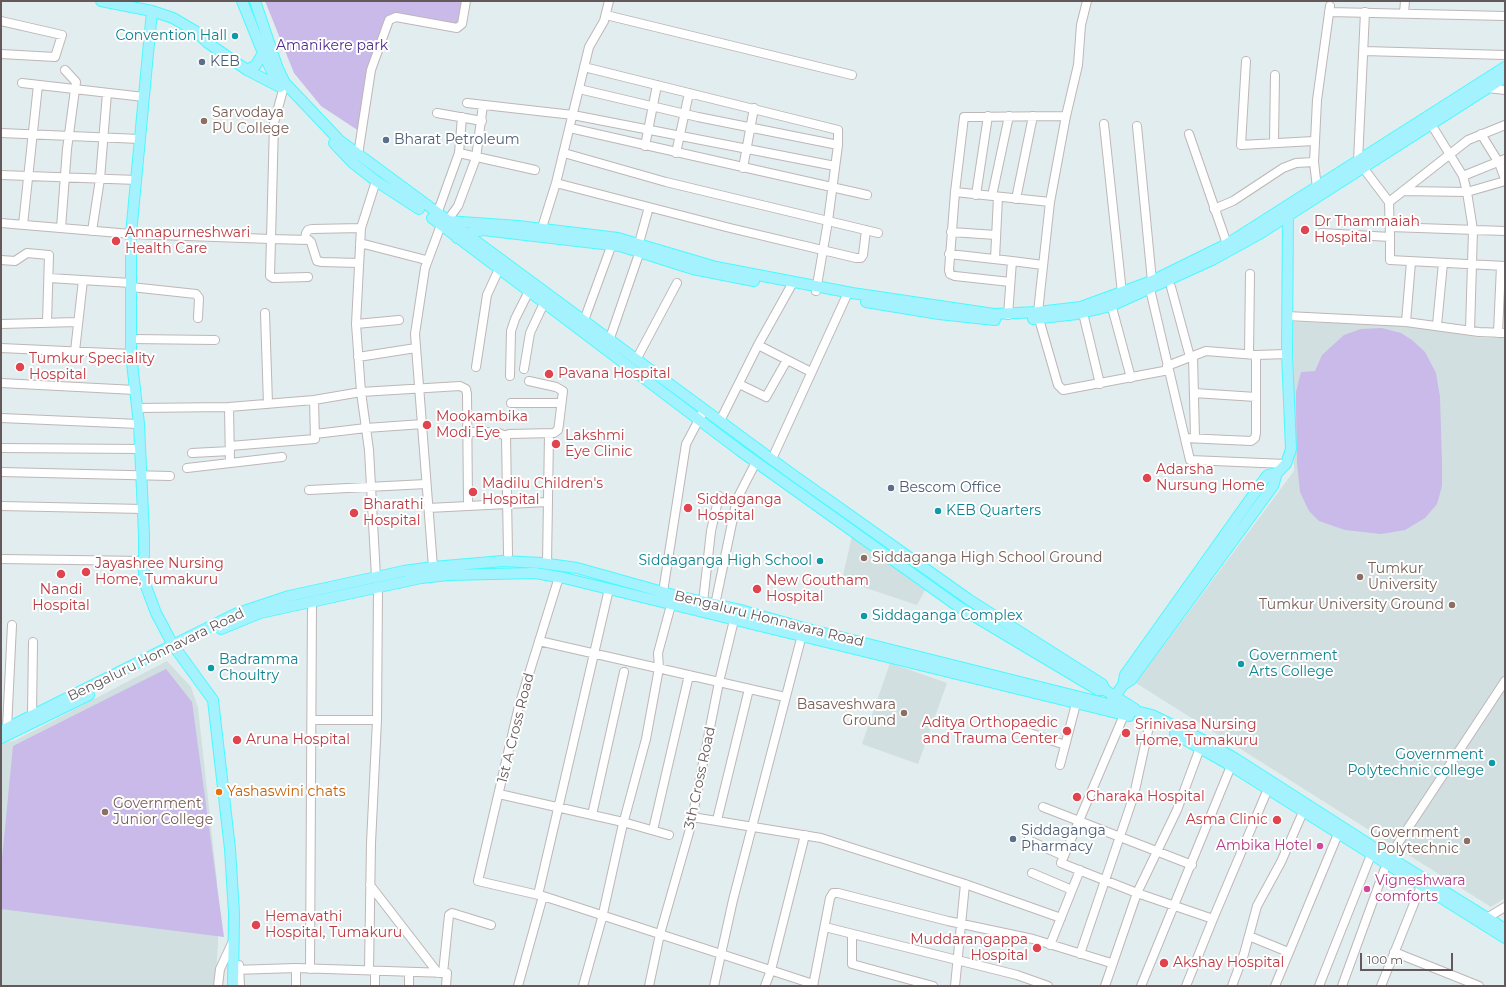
<!DOCTYPE html>
<style>
body{margin:0}
#map{position:relative;width:1506px;height:987px;overflow:hidden;background:#e1edee;font-family:Montserrat,sans-serif}
canvas{display:block}
.frame{position:absolute;inset:0;border:2px solid #63595b;pointer-events:none}
.scale{position:absolute;left:1360px;top:953px;width:93px;height:18px;box-sizing:border-box;border:2px solid #63595b;border-top:0;padding-left:5px;font-size:12px;line-height:14px;white-space:nowrap;color:#63595b;-webkit-text-stroke:3px #fff;paint-order:stroke}
</style>
<div id="map">
<canvas width="1506" height="987"></canvas>
<div class="frame"></div>
<div class="scale">100 m</div>
</div>
<script>
const c = document.querySelector('canvas').getContext('2d');
c.lineJoin = 'round';
function fill(path, color) { c.fillStyle = color; c.fill(path, 'evenodd'); }
const shape = rows => new Path2D(rows.map(r => 'M' + r).join(''));
function stroke(path, color, width, dash) { c.strokeStyle = color; c.lineWidth = width; c.lineCap = dash ? 'butt' : 'round'; c.setLineDash(dash || []); c.stroke(path); }
function label(font, color, halo, rows, align = 'center') {
  c.font = font + ' Montserrat,sans-serif'; c.lineWidth = 4; c.setLineDash([]); c.textBaseline = 'middle'; c.strokeStyle = halo; c.fillStyle = color; for (const [text, x, y, turn = 0] of rows) {
    c.save(); c.translate(x, y); c.rotate((+turn || 0) * Math.PI / 180); c.textAlign = isNaN(turn) ? turn : align; if (halo) c.strokeText(text, 0, 0); c.fillText(text, 0, 0); c.restore();
  }
}
const education = shape([
 [1293,322,1395,324,1484,338,1505,338,1505,898,1491,907,1136,683,1294,471],
 [852,536,925,590,917,605,842,580],
 [167,661,191,687,198,708,217,881,218,944,215,986,1,986,1,743,14,741],
 [890,663,947,683,918,764,862,744]
]);
const green = shape([
 [265,1,467,1,462,30,391,17,376,43,365,135,321,106,294,73],
 [1382,328,1401,333,1412,340,1425,352,1436,373,1440,397,1442,463,1442,486,1437,504,1425,518,1405,530,1381,534,1345,530,1319,521,1309,511,1300,492,1297,463,1296,408,1296,392,1301,372,1315,371,1322,355,1344,335,1361,329],
 [166,669,192,702,224,937,1,909,1,869,13,746]
]);
const minor = shape([
 [1087,1,1081,25,1078,65,1066,116,1050,202,1038,312,1039,319,1058,385,1063,390,1169,370],
 [1329,12,1505,16],
 [1365,12,1358,161,1389,202],
 [1404,13,1405,1],
 [606,15,852,75],
 [1,21,62,35,55,57,1,54],
 [1364,51,1505,55],
 [1246,61,1241,145,1314,141],
 [584,67,838,130,838,145,828,221,816,291],
 [22,83,144,97],
 [1488,88,1505,90],
 [579,89,698,117,838,145],
 [467,103,573,115,835,166],
 [437,113,482,121],
 [1104,124,1122,293],
 [1431,124,1463,176,1467,192,1473,230,1470,330],
 [1137,126,1152,281],
 [570,128,867,195],
 [1,133,140,139],
 [1189,134,1227,244],
 [1481,134,1499,163,1505,179],
 [1274,142,1275,75],
 [645,146,657,85],
 [459,153,462,117],
 [564,153,666,182,878,233],
 [676,153,689,93],
 [358,155,371,70,389,20,396,17,457,28,462,24,466,1],
 [1314,162,1317,100,1330,6],
 [743,168,754,108],
 [1,175,137,180],
 [1463,176,1505,159],
 [556,183,730,228,856,258,861,258,863,255,866,230],
 [1403,191,1467,192,1505,181],
 [955,192,1050,202],
 [976,195,988,116],
 [992,196,1009,116],
 [1016,199,1033,116],
 [1214,209,1233,201,1283,168,1296,163,1314,162,1317,188],
 [437,214,459,153,535,170],
 [447,221,458,206,476,158,483,105],
 [1,223,131,234,271,239,274,123,283,90],
 [23,225,38,85],
 [1390,227,1505,231],
 [61,228,67,149,76,82,65,70],
 [92,231,100,179,107,93],
 [951,232,996,235],
 [1321,233,1390,237,1389,202,1468,140,1505,125],
 [540,234,556,183,589,47,604,21,609,1],
 [1390,237,1390,260,1505,266],
 [305,240,306,233,308,230,312,229,361,228],
 [360,243,426,260],
 [639,243,649,207],
 [949,254,1012,261],
 [995,259,998,197],
 [1,260,15,261,27,253,49,255,47,323],
 [308,277,273,278,270,276,271,239,309,240,311,242,317,261,322,262,359,263],
 [49,278,131,283],
 [1010,282,955,276,950,274,949,270,955,192,964,117,1066,116],
 [131,287,196,294,199,298,198,318],
 [1171,287,1190,357],
 [1150,289,1190,460,1286,464],
 [1110,300,1131,378],
 [265,313,268,404],
 [1083,313,1100,384],
 [1008,315,1012,261,1043,265],
 [1287,316,1406,322,1479,332,1505,333],
 [1406,322,1411,262],
 [1,324,78,322],
 [356,324,399,320],
 [1437,325,1443,263],
 [582,326,612,244],
 [1498,333,1501,266],
 [131,339,215,340],
 [609,341,640,251],
 [758,345,811,372],
 [1,348,131,354],
 [75,351,83,280],
 [1249,354,1250,274],
 [1193,356,1195,438],
 [358,357,416,348],
 [636,360,677,283],
 [1167,366,1206,351,1256,355,1287,354],
 [476,367,487,295,499,269],
 [524,369,530,333,544,303],
 [510,376,511,331,515,319,529,291],
 [1,383,135,390],
 [739,384,766,397,787,360],
 [1194,393,1256,397],
 [511,403,561,403],
 [229,407,230,463],
 [137,408,229,407,314,400,361,392,460,386,466,389,467,394,468,505],
 [1,418,139,424],
 [720,421,758,345,791,286],
 [467,432,496,432,506,436],
 [315,434,366,428,423,424],
 [1185,438,1251,441,1255,438,1256,433,1256,355],
 [230,446,315,439,314,400],
 [1,448,140,449],
 [192,453,230,451],
 [772,459,846,297],
 [187,468,282,457],
 [1,472,170,476],
 [309,490,426,484],
 [1,506,143,509],
 [428,508,547,502],
 [508,554,506,436,509,434,554,433,558,430,559,424,563,391,556,387,529,381],
 [1,559,144,561],
 [547,564,549,434],
 [433,567,415,334,425,268,441,225],
 [376,577,369,450,361,392,356,324,361,228,376,181],
 [559,577,519,706,478,881,543,896,813,984],
 [663,592,686,444,704,410],
 [703,602,711,531,719,496],
 [715,605,737,499,756,462],
 [539,641,785,697],
 [32,715,33,642],
 [1124,715,1061,863,1137,893,1213,919],
 [312,720,377,720],
 [7,728,12,625],
 [1015,728,1065,745],
 [1060,765,1076,704],
 [499,794,623,822,669,835],
 [1043,807,1192,865],
 [592,815,624,672],
 [692,817,821,838,965,884,1061,918],
 [717,820,749,689],
 [653,830,689,675],
 [1028,840,1064,856],
 [1032,873,1072,890],
 [370,885,438,973],
 [538,895,609,589],
 [1487,918,1505,907],
 [825,927,1017,975,1048,986],
 [852,934,852,964,933,986],
 [1249,936,1288,952],
 [1050,945,1080,870],
 [1394,952,1479,986],
 [1080,954,1134,795,1150,722],
 [239,965,240,986],
 [310,969,312,602],
 [233,970,296,968,447,973,446,986],
 [369,970,371,843,377,720,378,588],
 [443,973,449,915,452,913,491,925],
 [218,986,220,969,233,941],
 [296,986,296,968],
 [375,986,375,971],
 [409,986,409,972],
 [518,986,543,896],
 [583,986,602,918,622,828,646,739,659,668,658,653,671,605],
 [649,986,660,934,690,829,719,682,734,620],
 [714,986,733,900,803,631],
 [765,986,771,970,805,835],
 [813,986,830,898,833,893,838,893,948,921,1033,939,1111,963],
 [955,986,965,884],
 [1105,986,1137,893,1177,810,1200,748],
 [1141,986,1231,766],
 [1186,986,1213,919,1270,784],
 [1232,986,1244,954,1257,906,1281,862,1303,812],
 [1275,986,1338,834],
 [1319,986,1371,855],
 [1342,986,1389,857,1505,681],
 [1381,986,1421,886]
]);
const major = shape([
 [101,1,152,11,173,18,195,31,208,43,247,70,280,87],
 [242,1,263,53,276,80],
 [255,1,278,69,285,83,339,140,789,472,968,599,1102,684,1105,690,1135,709],
 [152,11,131,234,131,354,139,424,144,535,144,581,156,613,173,645,213,700,230,849,234,913,233,986],
 [247,70,256,65,263,53],
 [334,143,353,163,376,181,419,209],
 [432,218,739,450,959,607,1098,690,1105,690],
 [447,221,518,226,618,238,716,267,852,293,994,314,1038,312,1081,307,1152,281,1227,244,1505,67],
 [457,238,465,234,483,230,620,246,693,269,754,281],
 [866,302,939,314,995,320],
 [1033,319,1077,314,1111,306,1212,260,1261,233,1505,77],
 [221,629,260,613,421,578,448,575,535,573,564,578,1129,716],
 [1123,685,1125,675,1266,477,1268,475,1277,473],
 [1112,700,1123,685,1131,680,1273,486,1277,473,1286,464,1291,449,1287,354,1288,212],
 [1,731,235,614,289,596,404,571,433,567,503,561,541,563,577,568,677,596,737,609,804,628,1152,715,1205,741,1236,759,1389,857,1505,929],
 [1175,734,1228,764,1505,938],
 [1,738,89,695]
]);
const markers = [
 [235,36,4,"#0f9aa8"],
 [202,62,4,"#5c6f8a"],
 [204,121,4,"#8d6e63"],
 [386,140,4,"#5c6f8a"],
 [1305,230,5,"#e0444e"],
 [116,241,5,"#e0444e"],
 [20,367,5,"#e0444e"],
 [549,374,5,"#e0444e"],
 [427,425,5,"#e0444e"],
 [556,444,5,"#e0444e"],
 [1147,478,5,"#e0444e"],
 [891,488,4,"#5c6f8a"],
 [473,492,5,"#e0444e"],
 [688,508,5,"#e0444e"],
 [938,511,4,"#0f9aa8"],
 [354,513,5,"#e0444e"],
 [864,558,4,"#8d6e63"],
 [820,561,4,"#0f9aa8"],
 [86,572,5,"#e0444e"],
 [61,574,5,"#e0444e"],
 [1360,577,4,"#8d6e63"],
 [757,589,5,"#e0444e"],
 [1452,605,4,"#8d6e63"],
 [864,616,4,"#0f9aa8"],
 [1241,664,4,"#0f9aa8"],
 [211,668,4,"#0f9aa8"],
 [904,713,4,"#8d6e63"],
 [1067,731,5,"#e0444e"],
 [1126,733,5,"#e0444e"],
 [237,740,5,"#e0444e"],
 [1492,763,4,"#0f9aa8"],
 [219,792,4,"#e8710a"],
 [1077,797,5,"#e0444e"],
 [105,812,4,"#8d6e63"],
 [1277,820,5,"#e0444e"],
 [1013,839,4,"#5c6f8a"],
 [1467,841,4,"#8d6e63"],
 [1320,846,4,"#d1479c"],
 [1367,889,4,"#d1479c"],
 [256,925,5,"#e0444e"],
 [1037,948,5,"#e0444e"],
 [1164,963,5,"#e0444e"]
];
const cultureNames = [
 ["Convention Hall",227,36,"right"],
 ["KEB Quarters",946,511],
 ["Siddaganga High School",812,561,"right"],
 ["Siddaganga Complex",872,616],
 ["Government",1249,656],
 ["Arts College",1249,672],
 ["Badramma",219,660],
 ["Choultry",219,676],
 ["Government",1484,755,"right"],
 ["Polytechnic college",1484,771,"right"]
];
const parkNames = [
 ["Amanikere park",332,46]
];
const serviceNames = [
 ["KEB",210,62],
 ["Bharat Petroleum",394,140],
 ["Bescom Office",899,488],
 ["Siddaganga",1021,831],
 ["Pharmacy",1021,847]
];
const educationNames = [
 ["Sarvodaya",212,113],
 ["PU College",212,129],
 ["Siddaganga High School Ground",872,558],
 ["Tumkur",1368,569],
 ["University",1368,585],
 ["Tumkur University Ground",1444,605,"right"],
 ["Basaveshwara",896,705,"right"],
 ["Ground",896,721,"right"],
 ["Government",113,804],
 ["Junior College",113,820],
 ["Government",1459,833,"right"],
 ["Polytechnic",1459,849,"right"]
];
const healthNames = [
 ["Dr Thammaiah",1314,222],
 ["Hospital",1314,238],
 ["Annapurneshwari",125,233],
 ["Health Care",125,249],
 ["Tumkur Speciality",29,359],
 ["Hospital",29,375],
 ["Pavana Hospital",558,374],
 ["Mookambika",436,417],
 ["Modi Eye",436,433],
 ["Lakshmi",565,436],
 ["Eye Clinic",565,452],
 ["Adarsha",1156,470],
 ["Nursung Home",1156,486],
 ["Madilu Children's",482,484],
 ["Hospital",482,500],
 ["Siddaganga",697,500],
 ["Hospital",697,516],
 ["Bharathi",363,505],
 ["Hospital",363,521],
 ["Jayashree Nursing",95,564],
 ["Home, Tumakuru",95,580],
 ["New Goutham",766,581],
 ["Hospital",766,597],
 ["Nandi",61,590,"center"],
 ["Hospital",61,606,"center"],
 ["Aditya Orthopaedic",1058,723,"right"],
 ["and Trauma Center",1058,739,"right"],
 ["Srinivasa Nursing",1135,725],
 ["Home, Tumakuru",1135,741],
 ["Aruna Hospital",246,740],
 ["Charaka Hospital",1086,797],
 ["Asma Clinic",1268,820,"right"],
 ["Hemavathi",265,917],
 ["Hospital, Tumakuru",265,933],
 ["Muddarangappa",1028,940,"right"],
 ["Hospital",1028,956,"right"],
 ["Akshay Hospital",1173,963]
];
const streetNames = [
 ["Bengaluru Honnavara Road",769,619,14],
 ["Bengaluru Honnavara Road",156,655,-26],
 ["1st A Cross Road",516,728,-76],
 ["3th Cross Road",700,778,-78]
];
const foodNames = [
 ["Yashaswini chats",227,792]
];
const hotelNames = [
 ["Ambika Hotel",1312,846],
 ["Vigneshwara",1375,881,"left"],
 ["comforts",1375,897,"left"]
];
fill(education, '#d1dfe0');
fill(green, '#c9bae9');
stroke(minor, '#bfb6b7', 10);
stroke(major, '#49faff', 12);
stroke(minor, '#fff', 8);
stroke(major, '#a5f2ff', 10);
for (const [x, y, r, color] of markers) { const dot = new Path2D(); dot.arc(x, y, r, 0, 2 * Math.PI); c.fillStyle = color; c.fill(dot); stroke(dot, '#fff', 1.5); }
label('14px', '#0d838f', '#fff', cultureNames, 'left');
label('14px', '#502d8e', '#fff', parkNames);
label('14px', '#4e5e75', '#fff', serviceNames, 'left');
label('14px', '#785e54', '#fff', educationNames, 'left');
label('14px', '#be3a42', '#fff', healthNames, 'left');
label('14px', '#63595b', '#fff', streetNames);
label('14px', '#c56008', '#fff', foodNames, 'left');
label('14px', '#b23c85', '#fff', hotelNames, 'right');
</script>
